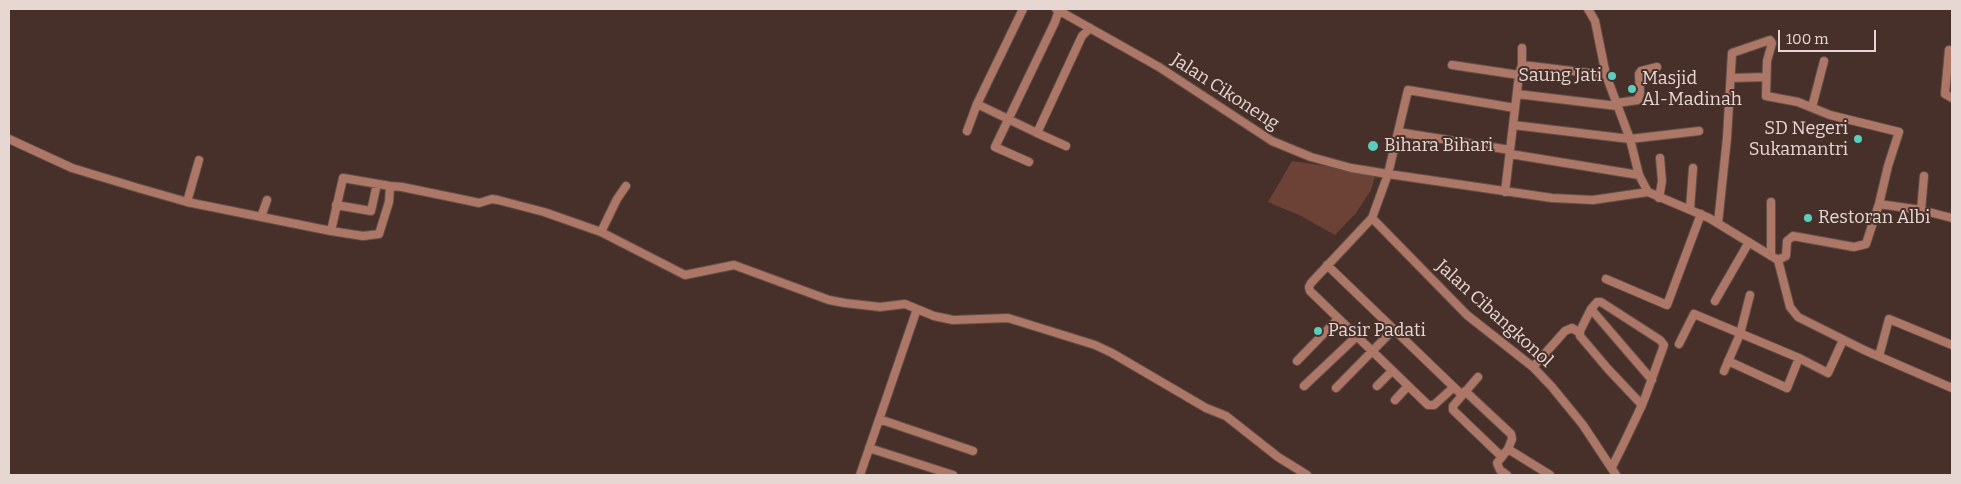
<!DOCTYPE html>
<style>
body{margin:0}
#map{position:relative;width:1961px;height:484px;overflow:hidden;background:#473029;font-family:Bitter,serif}
canvas{display:block}
.frame{position:absolute;inset:0;border:10px solid #e7d7d3;pointer-events:none}
.scale{position:absolute;left:1778px;top:30px;width:98px;height:22px;box-sizing:border-box;border:2px solid #e7d7d3;border-top:0;padding-left:6px;font-size:15px;line-height:18px;white-space:nowrap;color:#e7d7d3;-webkit-text-stroke:4px #473029;paint-order:stroke}
</style>
<div id="map">
<canvas width="1961" height="484"></canvas>
<div class="frame"></div>
<div class="scale">100 m</div>
</div>
<script>
const c = document.querySelector('canvas').getContext('2d');
c.lineJoin = 'round';
function fill(path, color) { c.fillStyle = color; c.fill(path, 'evenodd'); }
const shape = rows => new Path2D(rows.map(r => 'M' + r).join(''));
function stroke(path, color, width, dash) { c.strokeStyle = color; c.lineWidth = width; c.lineCap = dash ? 'butt' : 'round'; c.setLineDash(dash || []); c.stroke(path); }
function label(font, color, halo, rows, align = 'center') {
  c.font = font + ' Bitter,serif'; c.lineWidth = 4; c.setLineDash([]); c.textBaseline = 'middle'; c.strokeStyle = halo; c.fillStyle = color; for (const [text, x, y, turn = 0] of rows) {
    c.save(); c.translate(x, y); c.rotate((+turn || 0) * Math.PI / 180); c.textAlign = isNaN(turn) ? turn : align; if (halo) c.strokeText(text, 0, 0); c.fillText(text, 0, 0); c.restore();
  }
}
const green = shape([
 [1292,161,1376,173,1371,190,1356,213,1335,235,1301,216,1268,202]
]);
const minor = shape([
 [1056,9,1159,67,1272,141,1311,157,1351,168,1388,174,1552,198,1593,200,1648,192,1709,218,1778,260,1786,256,1787,241,1793,236,1854,247,1866,244,1879,204,1888,166,1899,132,1830,115,1798,102,1766,96,1767,61,1772,43,1770,40,1732,53,1727,138,1718,223],
 [1588,9,1595,21,1606,75,1630,139,1639,175,1648,192],
 [1949,50,1945,94,1952,98],
 [1452,65,1519,75],
 [1522,65,1606,75],
 [1731,78,1766,77],
 [1517,94,1617,106],
 [1617,103,1638,100,1640,93,1639,74,1641,71,1657,67],
 [977,104,1037,133,1066,146],
 [1812,107,1824,61],
 [1515,108,1408,90,1388,174,1372,218,1467,315,1533,367,1552,387,1583,425,1616,475],
 [1513,125,1630,139,1699,131],
 [967,131,977,104,1023,9],
 [1398,132,1510,150],
 [1037,133,1082,36,1090,28],
 [9,139,72,168,138,188,187,202,331,231,363,236,379,234,389,202,390,186,402,187,470,201,479,203,492,199,498,200,544,212,601,232,685,275,734,265,829,300,845,303,880,307,905,304,934,316,953,320,1008,318,1095,345,1112,353,1206,408,1226,416,1278,457,1307,475],
 [1510,154,1639,175],
 [1029,162,995,147,1055,22,1059,10],
 [1505,192,1519,75,1522,65,1522,48],
 [1659,198,1662,181,1660,158],
 [187,202,199,160],
 [1879,204,1921,210,1952,218],
 [336,205,371,211,377,184],
 [1690,209,1693,168],
 [1921,210,1924,176],
 [261,217,267,200],
 [1372,218,1311,283,1309,287,1310,291,1428,405,1434,405,1454,387],
 [331,231,343,178,390,186],
 [601,232,617,199,626,186],
 [1771,256,1771,202],
 [1778,260,1790,307,1798,317,1864,350,1952,388],
 [1327,265,1462,395],
 [1606,279,1667,305,1701,214],
 [1715,301,1749,242],
 [1591,309,1652,380],
 [1679,344,1694,314,1799,358,1828,373,1843,340],
 [1879,356,1889,319,1952,345],
 [1297,361,1338,319],
 [1728,361,1787,388,1799,358],
 [1533,367,1565,331,1572,328,1580,333],
 [1724,371,1740,334,1750,295],
 [1478,377,1453,406,1453,410,1502,457],
 [1304,386,1357,336],
 [1377,386,1392,371],
 [1336,388,1393,330],
 [1465,391,1511,434,1512,439,1508,449,1497,463,1500,470,1507,475],
 [1395,400,1408,386],
 [879,419,973,451],
 [869,448,953,475],
 [1508,449,1550,475],
 [1612,467,1624,443,1642,405,1646,395,1664,345,1660,340,1601,302,1597,302,1591,309,1580,331,1580,336,1608,369,1642,405],
 [860,475,917,309]
]);
const markers = [
 [1612,76,5,"#5acebd"],
 [1632,89,5,"#5acebd"],
 [1858,139,5,"#5acebd"],
 [1373,146,6,"#5acebd"],
 [1808,218,5,"#5acebd"],
 [1318,331,5,"#5acebd"]
];
const poiNames = [
 ["Saung Jati",1602,76,"right"],
 ["Masjid",1642,79],
 ["Al-Madinah",1642,100],
 ["SD Negeri",1848,129,"right"],
 ["Sukamantri",1848,150,"right"],
 ["Bihara Bihari",1384,146],
 ["Restoran Albi",1818,218],
 ["Pasir Padati",1328,331]
];
const streetNames = [
 ["Jalan Cikoneng",1225,92,33],
 ["Jalan Cibangkonol",1494,314,42]
];
fill(green, '#6b4235');
stroke(minor, '#644e48', 10);
stroke(minor, '#ac7766', 8);
for (const [x, y, r, color] of markers) { const dot = new Path2D(); dot.arc(x, y, r, 0, 2 * Math.PI); c.fillStyle = color; c.fill(dot); stroke(dot, '#473029', 2); }
label('18px', '#e7d7d3', '#473029', poiNames, 'left');
label('18px', '#e7d7d3', '#473029', streetNames);
</script>
